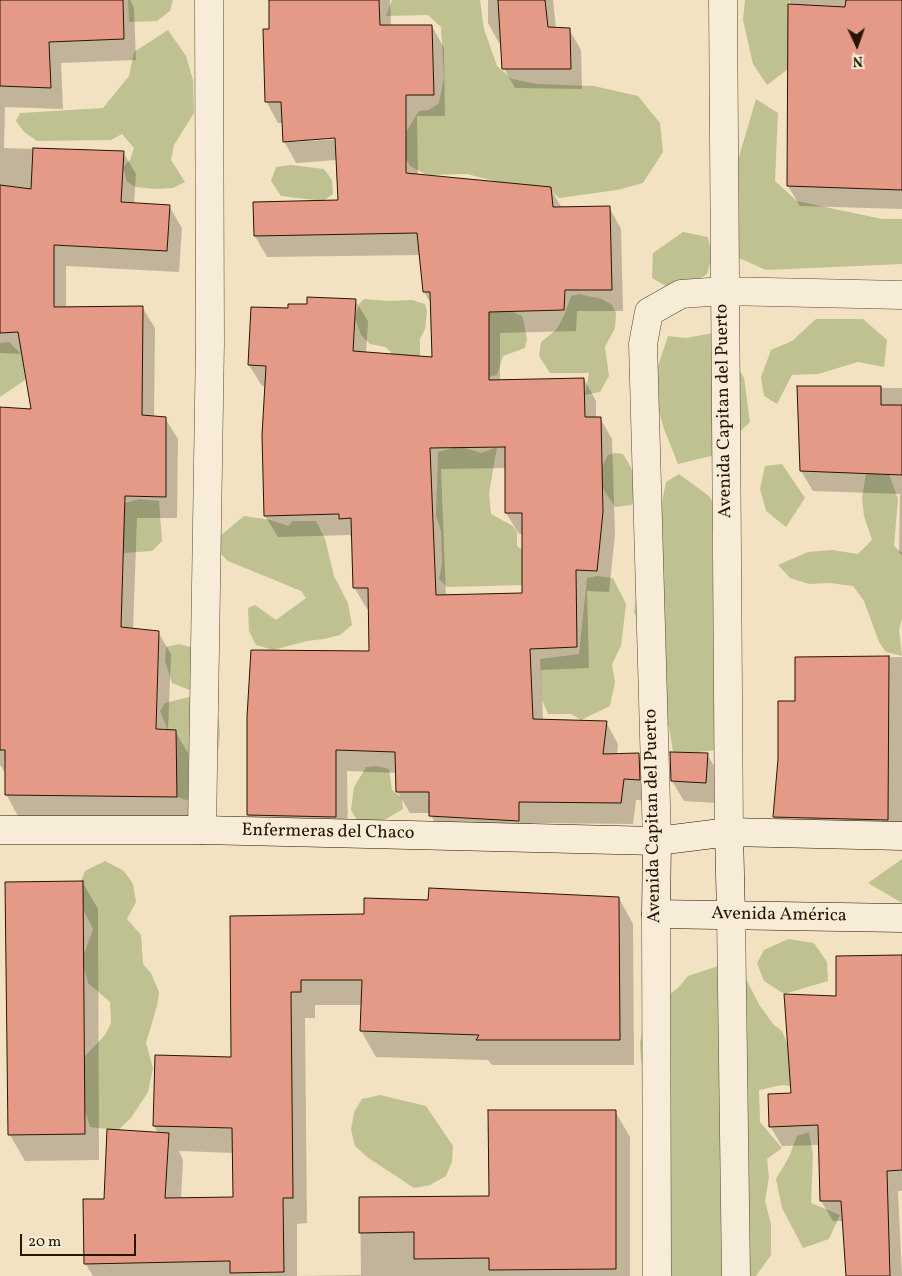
<!DOCTYPE html>
<meta charset="utf-8">
<style>
body{margin:0}
#map{position:relative;width:902px;height:1276px;overflow:hidden;background:#f2e2c1;font-family:Vollkorn,serif}
canvas{display:block}
.north{position:absolute;left:832px;top:20px;width:50px;height:50px;-webkit-text-stroke:4px #f7ecd7;paint-order:stroke;rotate:177deg;font-size:14px;font-weight:700;line-height:20px;text-align:center;color:#271500}
.north::after{content:'';display:block;margin:auto;width:18px;height:22px;background:#271500;clip-path:polygon(50% 0,100% 100%,50% 72%,0 100%)}
.scale{position:absolute;left:20px;top:1234px;width:116px;height:22px;box-sizing:border-box;border:2px solid #271500;border-top:0;padding-left:6px;font-size:15px;line-height:18px;white-space:nowrap;color:#271500;-webkit-text-stroke:4px #f7ecd7;paint-order:stroke}
</style>
<div id="map">
<canvas width="902" height="1276"></canvas>
<div class="north">N</div>
<div class="scale">20 m</div>
</div>
<script>
const c = document.querySelector('canvas').getContext('2d');
c.lineJoin = 'round';
function fill(path, color) { c.fillStyle = color; c.fill(path, 'evenodd'); }
const shape = rows => new Path2D(rows.map(r => 'M' + r).join(''));
function stroke(path, color, width, dash) { c.strokeStyle = color; c.lineWidth = width; c.lineCap = dash ? 'butt' : 'round'; c.setLineDash(dash || []); c.stroke(path); }
function label(font, color, halo, rows, align = 'center') {
  c.font = font + ' Vollkorn,serif'; c.lineWidth = 5; c.setLineDash([]); c.textBaseline = 'middle'; c.strokeStyle = halo; c.fillStyle = color; for (const [text, x, y, turn = 0] of rows) {
    c.save(); c.translate(x, y); c.rotate((+turn || 0) * Math.PI / 180); c.textAlign = isNaN(turn) ? turn : align; if (halo) c.strokeText(text, 0, 0); c.fillText(text, 0, 0); c.restore();
  }
}
const green = shape([
 [128,0,173,0,170,11,157,21,129,22],
 [392,0,480,0,484,29,497,66,512,79,537,84,594,86,638,96,660,123,663,152,643,183,617,190,559,198,547,187,498,182,467,174,427,175,410,166,398,145,419,111,429,110,439,103,444,77,441,27,428,15,386,16],
 [745,0,790,0,788,4,788,69,767,85,753,64,743,20],
 [168,30,186,56,193,80,194,113,174,145,171,160,185,182,173,188,156,189,136,187,127,182,123,167,130,160,134,148,122,134,111,140,37,141,24,132,16,121,20,113,103,108,129,76,134,52],
 [756,99,778,113,775,181,797,201,882,219,902,219,902,264,766,270,739,258,738,160],
 [291,165,324,169,332,180,333,194,323,201,281,196,271,181,276,167],
 [683,232,708,237,712,257,707,274,687,288,668,287,652,278,653,253],
 [579,294,602,299,612,305,616,313,615,328,605,347,609,376,600,392,585,395,589,373,550,373,539,356,541,342,556,330,564,316,571,296],
 [364,299,389,301,412,300,425,304,427,311,425,329,420,339,420,367,392,371,391,352,385,347,370,344,361,335,355,318,359,304],
 [511,311,522,316,524,323,527,339,525,348,503,356,497,375,488,377,489,312],
 [816,319,863,319,887,340,884,367,858,362,818,374,792,375,777,404,764,396,761,377,771,350,792,341],
 [718,332,744,378,750,422,715,455,678,464,664,429,652,386,655,375,668,336,686,338],
 [9,342,24,357,25,380,0,397,0,343],
 [460,446,481,453,497,447,489,493,491,514,513,526,517,532,517,546,535,558,525,585,447,587,439,579,442,564,441,531,436,516,438,452],
 [615,453,623,454,633,471,639,498,631,505,615,507,605,492,598,475,608,455],
 [782,464,805,498,786,527,766,511,760,489,765,466],
 [866,473,889,474,898,499,894,546,902,553,902,619,899,630,902,656,886,652,879,642,864,601,853,586,830,583,809,584,790,578,778,565,808,552,832,550,858,554,872,540,864,516,862,498],
 [679,474,709,496,717,510,712,533,716,750,699,752,673,752,669,726,640,678,652,656,634,612,638,587,660,512,666,482],
 [139,499,159,501,162,541,152,551,123,553,118,505],
 [244,516,271,520,288,526,293,521,316,521,325,539,334,576,348,603,352,625,340,635,324,639,307,641,273,650,256,645,249,631,248,608,255,605,276,620,306,598,301,591,228,561,218,551,220,536],
 [597,576,613,578,626,604,621,646,612,664,615,682,610,706,581,720,571,714,548,714,542,700,540,659,579,654,587,578],
 [179,644,195,648,202,679,189,690,172,683,165,661,166,647],
 [193,696,214,703,219,720,220,735,213,793,193,802,177,797,172,783,177,753,160,711,165,703],
 [376,766,389,769,392,790,402,798,403,809,381,822,357,820,351,810,354,787,366,767],
 [902,859,902,903,868,883],
 [105,861,124,871,133,884,136,902,127,919,141,935,143,964,151,973,159,992,157,1006,146,1043,153,1068,148,1092,131,1118,115,1133,107,1129,90,1127,85,1110,84,1057,105,1035,111,1023,110,1002,88,983,84,968,84,954,93,929,76,895,85,871],
 [788,939,814,943,827,962,828,981,784,994,764,981,757,963,764,950],
 [721,965,746,979,760,1006,774,1025,782,1031,806,1088,782,1085,759,1090,760,1122,782,1148,767,1159,769,1177,765,1201,771,1224,771,1255,756,1276,665,1276,644,1241,643,1170,649,1159,645,1073,641,1061,640,1043,646,1011,678,988,688,976],
 [380,1095,426,1106,453,1146,452,1162,446,1176,430,1185,414,1188,367,1157,355,1146,351,1130,354,1112,362,1099],
 [809,1132,813,1155,811,1203,840,1215,829,1239,803,1248,782,1208,776,1179,789,1157,797,1136]
]);
const shadow = shape([
 [0,0,130,0,134,8,136,60,61,63,63,109,5,107,4,148,123,152,136,174,134,204,169,206,182,228,179,272,66,266,66,308,142,307,155,328,154,417,165,418,178,439,177,518,137,518,133,630,158,632,171,654,168,731,175,731,188,753,188,818,18,816,6,794,6,771,4,771,0,765,0,409,32,411,23,354,0,353],
 [270,0,390,0,391,26,432,26,444,48,445,116,417,116,418,175,550,188,562,208,609,207,621,229,623,311,577,311,576,331,500,333,500,381,584,379,596,401,596,418,600,418,612,439,615,534,609,592,587,591,589,668,541,670,543,720,606,722,618,744,617,754,638,754,651,775,651,801,636,800,633,824,531,823,530,842,442,837,430,813,410,813,397,791,397,773,347,771,348,838,260,836,248,815,370,652,369,609,367,609,354,587,352,540,350,535,278,537,265,516,266,386,262,386,249,365,290,309,355,300,368,321,366,353,433,358,432,305,424,292,420,255,267,257,255,236,339,201,337,160,296,163,284,141,283,123,278,123,266,101,271,30],
 [342,137,342,139,293,142,293,140],
 [506,468,506,513,519,534,524,534,523,595,446,596,441,469],
 [488,0,553,0,556,29,569,29,581,50,582,89,515,88,504,68,502,43,499,43,488,23],
 [790,0,902,0,902,209,800,206,788,186],
 [798,387,902,388,902,556,899,552,900,494,813,491,801,471],
 [902,657,902,824,786,837,774,817,780,759,796,702,796,658],
 [707,754,719,774,717,803,684,801,672,781],
 [6,883,83,883,98,909,99,1160,25,1161,10,1135],
 [619,898,633,924,634,1065,492,1065,488,1060,376,1057,361,1031,362,1005,315,1005,315,1018,305,1018,307,1223,297,1224,297,1276,361,1275,360,1198,490,1197,615,1111,630,1137,630,1276,93,1276,85,1263,105,1200,158,1133,154,1126,232,1059,232,917,365,915,430,901],
 [179,1151,234,1153,234,1198,181,1199,183,1160],
 [902,957,902,1191,898,1191,902,1276,847,1276,844,1221,833,1221,821,1201,820,1145,782,1146,770,1126,792,1094,837,997]
]);
const building = shape([
 [0,0,123,0,124,39,49,42,51,88,0,86,0,0],
 [269,0,379,0,380,25,432,25,434,95,406,95,406,173,551,187,553,207,610,206,612,290,565,290,564,310,489,312,489,380,584,378,585,417,601,417,603,512,597,571,576,570,577,647,530,649,533,719,607,721,603,754,639,753,640,780,624,779,621,803,519,802,519,821,429,816,429,792,396,792,395,752,336,750,336,817,247,815,247,717,251,650,369,651,368,588,353,588,351,518,339,519,339,514,264,516,262,435,266,366,248,365,251,307,288,308,288,304,307,304,307,297,356,299,353,351,432,357,430,292,423,292,417,233,254,236,253,202,338,200,335,138,283,142,281,102,265,102,263,29,269,29,269,0],
 [505,447,505,513,522,513,522,593,436,595,430,448,505,447],
 [498,0,545,0,548,27,570,28,571,69,502,69,498,0],
 [846,0,902,0,902,190,787,186,788,4,845,7,846,0],
 [33,148,124,151,121,202,170,205,167,251,54,245,54,307,143,306,142,415,166,417,166,497,125,496,121,627,159,631,156,729,176,730,177,797,5,795,5,750,0,750,0,407,31,409,18,332,0,333,0,185,31,189,33,148],
 [797,386,881,386,881,405,902,405,902,475,800,471,797,386],
 [889,656,888,820,773,817,778,759,778,701,795,701,795,657,889,656],
 [670,752,708,753,706,783,671,781,670,752],
 [83,881,85,1134,8,1135,5,882,83,881],
 [429,888,619,897,620,1040,476,1040,479,1035,360,1031,362,980,301,980,301,992,291,992,293,1198,283,1198,284,1272,230,1273,230,1261,84,1264,83,1199,104,1199,107,1129,169,1133,165,1198,233,1197,232,1128,153,1126,155,1055,231,1057,230,916,364,914,364,898,428,900,429,888],
 [902,955,902,1170,887,1171,890,1276,846,1276,841,1201,820,1201,818,1125,769,1127,768,1094,791,1093,784,994,836,996,836,956,902,955],
 [488,1110,616,1110,616,1269,489,1270,489,1258,414,1259,414,1232,359,1233,359,1197,489,1196,488,1110]
]);
const minor = shape([
 [723,0,729,832],
 [202,830,210,342,209,0],
 [657,841,643,344,649,312,681,294,724,291,902,295]
]);
const tertiary = shape([
 [656,914,657,1276],
 [731,916,736,1276]
]);
const secondary = shape([
 [0,830,202,830,657,841,729,832,902,836],
 [729,832,731,916],
 [657,841,656,914,902,918]
]);
const streetNames = [
 ["Avenida Capitan del Puerto",725,411,-91],
 ["Avenida Capitan del Puerto",654,816,-91],
 ["Enfermeras del Chaco",328,833,1],
 ["Avenida América",779,916,1]
];
fill(green, '#bfc290');
fill(shadow, '#0003');
fill(building, '#e59a87');
stroke(building, '#271500', 1);
stroke(minor, '#5a4830', 29);
stroke(tertiary, '#5a4830', 29);
stroke(secondary, '#271500', 29);
stroke(minor, '#f7ecd7', 28);
stroke(tertiary, '#f7ecd7', 28);
stroke(secondary, '#f7ecd7', 28);
label('18px', '#271500', '#f7ecd7', streetNames);
</script>
